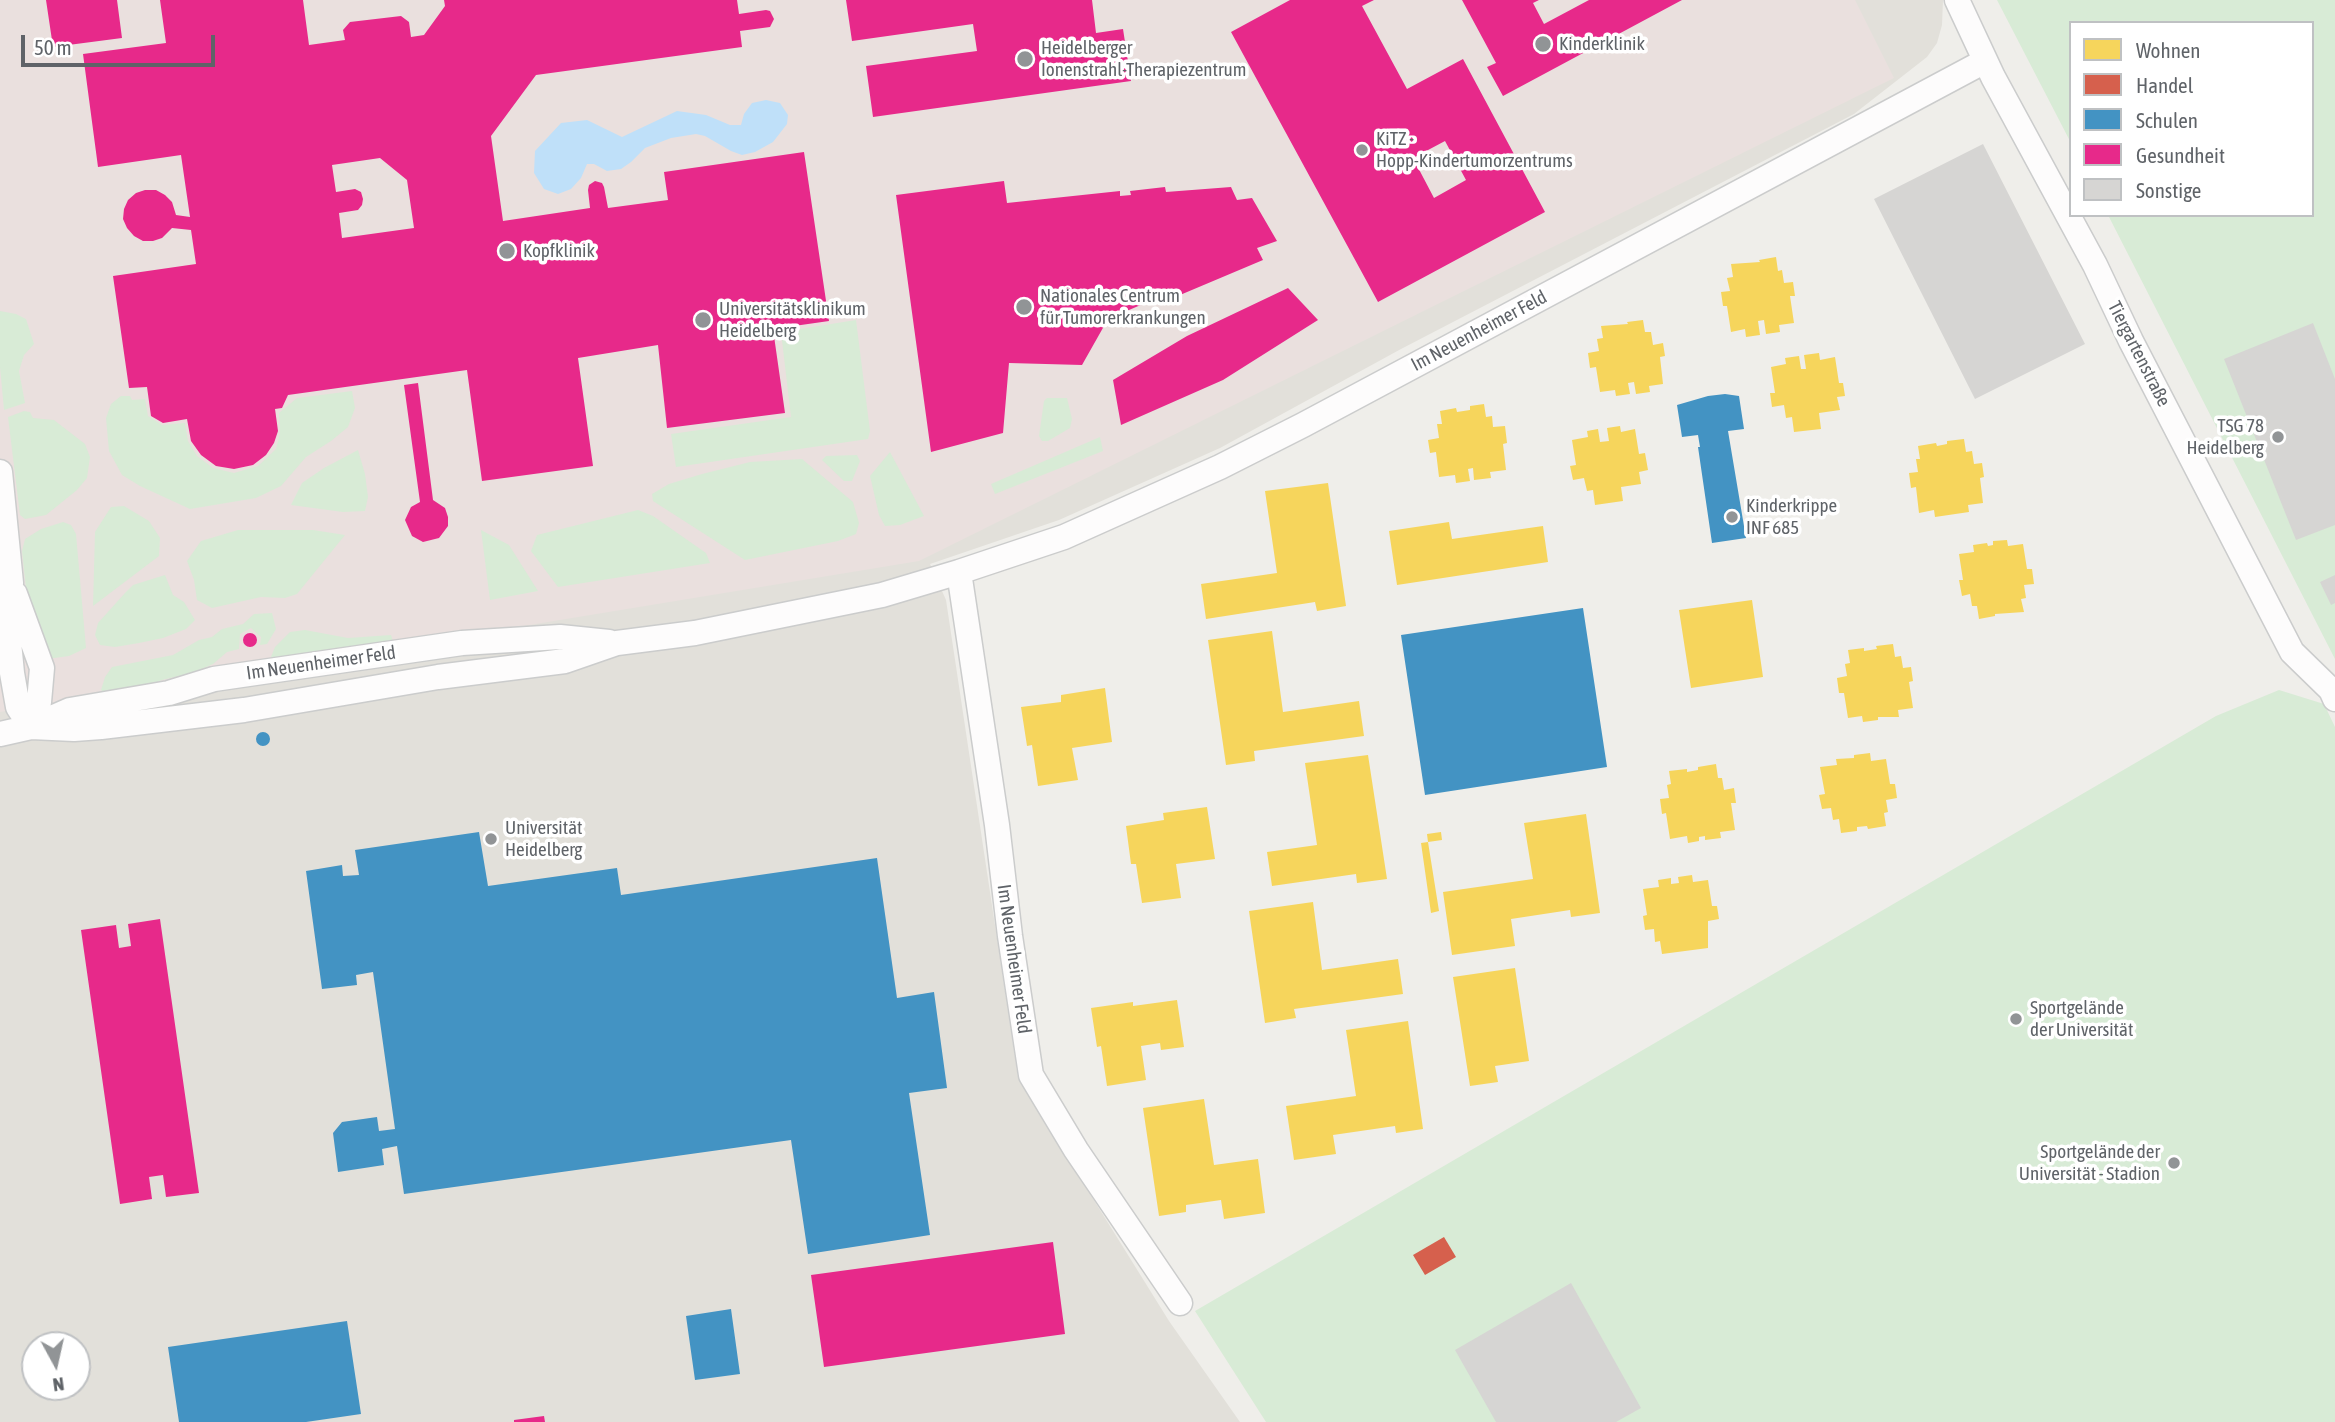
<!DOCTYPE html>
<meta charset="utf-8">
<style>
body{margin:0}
#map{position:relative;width:2335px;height:1422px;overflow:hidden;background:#efeeea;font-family:"Asap Condensed",sans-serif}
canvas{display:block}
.legend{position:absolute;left:2069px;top:21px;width:245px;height:196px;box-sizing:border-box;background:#fff;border:2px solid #bfc1c3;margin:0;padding:9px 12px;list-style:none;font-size:21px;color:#5f6368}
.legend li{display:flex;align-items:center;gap:14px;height:35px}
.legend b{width:35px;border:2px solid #bfc1c3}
.north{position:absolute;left:21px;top:1331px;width:70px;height:70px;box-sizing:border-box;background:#fff;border:2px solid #bfc1c3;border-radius:50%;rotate:172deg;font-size:19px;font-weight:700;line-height:28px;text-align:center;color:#5f6368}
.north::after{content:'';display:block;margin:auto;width:24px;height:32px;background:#919496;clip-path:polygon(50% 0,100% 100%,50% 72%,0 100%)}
.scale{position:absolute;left:21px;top:35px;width:194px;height:32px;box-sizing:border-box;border:4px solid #5f6368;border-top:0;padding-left:9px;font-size:21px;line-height:24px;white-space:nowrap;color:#5f6368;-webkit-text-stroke:5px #fff;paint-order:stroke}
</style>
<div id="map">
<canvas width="2335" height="1422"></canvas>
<ul class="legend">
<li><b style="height:19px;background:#f6d55c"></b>Wohnen</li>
<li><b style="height:19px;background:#d6604d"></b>Handel</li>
<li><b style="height:19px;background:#4393c3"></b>Schulen</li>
<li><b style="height:19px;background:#e7298a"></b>Gesundheit</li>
<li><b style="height:19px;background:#d6d5d3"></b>Sonstige</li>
</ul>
<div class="north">N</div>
<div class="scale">50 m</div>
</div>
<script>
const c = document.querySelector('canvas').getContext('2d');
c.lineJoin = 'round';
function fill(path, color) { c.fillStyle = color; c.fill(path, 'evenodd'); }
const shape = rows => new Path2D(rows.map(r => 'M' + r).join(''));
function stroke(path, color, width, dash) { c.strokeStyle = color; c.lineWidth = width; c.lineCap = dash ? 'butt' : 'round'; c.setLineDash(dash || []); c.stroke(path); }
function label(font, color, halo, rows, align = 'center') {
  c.font = font + ' "Asap Condensed",sans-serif'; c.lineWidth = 7; c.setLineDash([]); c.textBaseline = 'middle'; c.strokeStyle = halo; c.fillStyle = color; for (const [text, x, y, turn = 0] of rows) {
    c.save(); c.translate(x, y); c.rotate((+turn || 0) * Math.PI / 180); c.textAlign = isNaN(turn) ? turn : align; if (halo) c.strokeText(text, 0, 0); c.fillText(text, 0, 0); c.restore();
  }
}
const education = shape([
 [0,0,1943,0,1942,25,1937,43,1927,57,1854,114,1401,349,1220,448,1059,520,930,564,946,600,1018,1078,1169,1321,1240,1422,0,1422],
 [35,1345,77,1345,77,1387,35,1387]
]);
const medical = shape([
 [0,0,1855,0,1894,78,919,561,0,712]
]);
const green = shape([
 [1997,0,2335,0,2335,659,2108,215,2312,215,2312,23,2071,23,2071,143],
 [0,311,16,314,26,319,34,344,24,355,19,371,25,403,4,410,0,367],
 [856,320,870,431,868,439,676,467,671,434,791,417,781,332],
 [352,391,355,408,348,427,331,441,306,457,281,486,256,498,190,509,140,486,122,475,109,451,106,418,111,404,121,396,130,396,132,400,145,399,148,416,162,425,185,423,188,441,197,456,213,468,234,473,258,466,276,449,280,433,279,413,297,398],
 [1047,398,1067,398,1072,419,1070,428,1048,441,1042,441,1039,436,1044,401],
 [24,411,30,412,33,418,54,420,85,444,90,457,87,478,77,490,46,515,25,519,20,515,8,417],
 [1100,437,1103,451,995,494,991,484],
 [358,450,365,474,368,497,365,511,343,512,291,505,302,483,324,468],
 [890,452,924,516,900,525,885,526,879,515,870,476],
 [857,455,860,461,852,481,844,481,822,460,826,456],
 [802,459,853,502,859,523,856,534,838,541,745,560,653,501,652,494,669,484,702,474,750,462],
 [124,506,149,521,160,538,159,556,93,606,95,532,111,507],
 [638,510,653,516,706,553,710,563,558,587,531,551,537,535],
 [63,522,71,525,76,534,86,648,69,656,47,659,27,599,22,551,25,539,41,529],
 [238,530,313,530,345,535,297,594,285,598,261,597,212,608,197,600,194,580,187,561,201,541],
 [481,530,509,545,538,591,490,600],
 [165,575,173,595,184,602,195,620,186,629,163,638,139,643,115,647,100,645,95,635,98,623,125,593,133,585],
 [272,613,276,629,267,644,260,645,261,637,251,628,240,634,239,649,227,652,213,664,195,672,162,680,138,690,108,695,101,690,105,677,112,667,173,655,199,640,212,637,222,629,243,624,254,614],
 [305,630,348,638,391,635,393,641,388,647,279,661,271,657,275,647,290,632],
 [2279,690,2324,704,2335,727,2335,1422,1266,1422,1195,1311,2216,716]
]);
const water = shape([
 [766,100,780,103,788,115,787,124,773,142,755,152,742,155,731,151,705,136,696,134,671,138,645,148,631,162,621,169,607,171,594,164,587,164,581,178,571,189,558,194,544,189,534,173,535,151,561,123,587,120,622,137,677,111,706,115,730,125,741,125,744,114,752,103]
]);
const homes = shape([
 [1776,257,1778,271,1782,270,1784,283,1793,282,1795,296,1790,296,1794,323,1779,325,1780,332,1766,334,1764,320,1758,321,1760,335,1746,337,1745,329,1731,332,1727,306,1723,306,1721,292,1730,291,1727,278,1733,277,1731,264,1760,262,1759,260],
 [1643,320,1645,332,1651,332,1653,345,1663,343,1665,356,1660,357,1663,384,1649,386,1650,392,1636,394,1634,382,1628,383,1630,394,1616,396,1615,390,1600,392,1596,367,1590,368,1588,353,1599,351,1597,339,1603,338,1601,326,1628,324,1627,322],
 [1819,353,1820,360,1835,357,1839,383,1843,383,1845,396,1837,397,1840,410,1819,413,1821,429,1794,432,1792,417,1786,418,1784,405,1772,407,1770,393,1775,393,1771,367,1786,364,1785,358,1799,356,1801,369,1806,369,1804,355],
 [1484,404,1486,417,1492,416,1493,427,1505,426,1507,443,1503,444,1506,470,1490,472,1491,478,1474,480,1473,468,1468,469,1470,481,1456,483,1455,475,1439,477,1436,452,1430,453,1428,440,1439,438,1437,424,1442,424,1440,411,1456,408,1457,412,1470,410,1470,406],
 [1620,426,1621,432,1635,429,1639,454,1645,453,1648,470,1639,472,1641,484,1621,487,1623,501,1595,505,1593,490,1587,491,1584,478,1573,480,1570,466,1576,465,1572,440,1588,437,1587,431,1598,429,1600,442,1609,441,1607,428],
 [1964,439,1966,452,1972,451,1974,464,1982,463,1984,477,1980,478,1983,503,1968,505,1969,512,1935,517,1934,510,1919,513,1916,487,1911,488,1909,473,1918,472,1916,459,1920,459,1918,446,1936,443,1937,446,1947,444,1947,441],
 [1328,483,1346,606,1317,611,1315,602,1206,619,1201,584,1277,573,1265,491],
 [1449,522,1452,539,1543,526,1548,562,1397,585,1389,531],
 [2007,540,2008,546,2023,544,2027,569,2032,569,2034,584,2024,585,2026,598,2021,599,2024,612,1995,614,1995,616,1979,619,1977,606,1972,606,1970,594,1962,596,1959,580,1963,580,1959,554,1974,552,1973,545,1987,543,1988,546,1993,545,1993,541],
 [1752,600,1763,677,1691,688,1679,610],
 [1272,631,1283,712,1359,701,1364,736,1254,751,1255,761,1226,765,1208,640],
 [1893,644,1895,657,1901,656,1903,668,1911,667,1913,681,1909,682,1913,708,1898,710,1899,717,1878,717,1878,720,1863,722,1862,716,1848,718,1844,693,1839,693,1837,678,1847,676,1845,664,1850,663,1848,650,1864,648,1864,651,1877,649,1876,646],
 [1105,688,1112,742,1072,748,1078,780,1038,786,1032,745,1027,746,1021,707,1061,702,1061,695],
 [1870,753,1871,761,1886,759,1890,784,1895,784,1897,798,1886,800,1888,812,1884,813,1886,826,1868,829,1867,826,1857,827,1857,831,1841,833,1839,819,1833,820,1831,808,1822,809,1819,795,1825,794,1820,767,1837,765,1836,759,1854,758,1854,755],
 [1368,755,1387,879,1357,883,1356,874,1272,886,1267,852,1317,845,1305,763],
 [1716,764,1718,778,1722,778,1724,790,1734,788,1736,803,1731,803,1735,830,1720,832,1721,838,1705,840,1705,836,1699,837,1699,841,1688,843,1687,836,1670,839,1666,813,1662,814,1660,799,1669,798,1667,785,1671,784,1669,771,1687,769,1687,772,1698,770,1698,767],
 [1207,807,1215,859,1176,864,1181,898,1142,903,1136,864,1131,864,1126,826,1164,820,1163,813],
 [1586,814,1600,913,1571,917,1570,910,1511,919,1515,946,1452,955,1443,892,1533,879,1524,823],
 [1441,832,1442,840,1428,842,1427,834],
 [1428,842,1439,911,1431,913,1421,843],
 [1692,875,1693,882,1708,880,1712,906,1717,906,1719,919,1708,921,1708,948,1662,954,1660,941,1655,942,1654,929,1645,930,1643,916,1647,915,1643,889,1659,887,1658,880,1671,878,1671,884,1679,883,1678,877],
 [1313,902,1322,970,1398,959,1403,994,1294,1009,1296,1018,1265,1023,1249,911],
 [1515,968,1529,1061,1495,1066,1498,1082,1470,1086,1453,977],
 [1177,1000,1184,1047,1161,1050,1160,1043,1141,1046,1146,1080,1107,1086,1101,1046,1097,1047,1091,1008,1133,1002,1133,1006],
 [1408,1021,1423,1129,1396,1133,1395,1126,1333,1135,1336,1154,1294,1160,1286,1106,1356,1096,1346,1030],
 [1204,1099,1214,1165,1258,1159,1265,1213,1224,1219,1221,1200,1186,1205,1186,1212,1159,1216,1143,1108]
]);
const shops = shape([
 [1444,1237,1456,1257,1425,1275,1413,1255]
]);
const schools = shape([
 [1725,394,1739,396,1744,429,1728,431,1746,538,1712,543,1698,447,1700,447,1698,435,1682,437,1677,405,1708,396],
 [1583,608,1607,767,1425,795,1401,635],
 '256 739a7 7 0 1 1 14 0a7 7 0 1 1-14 0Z',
 [479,832,488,886,617,868,621,895,877,858,897,998,934,992,947,1088,909,1093,930,1235,808,1254,791,1140,404,1194,397,1146,382,1149,384,1165,338,1172,333,1133,342,1122,377,1117,379,1131,395,1129,373,972,356,975,357,985,322,989,306,871,342,865,343,876,359,875,355,850],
 [731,1309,740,1374,695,1380,686,1316],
 [347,1321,361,1414,306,1422,179,1422,168,1347]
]);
const health = shape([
 [46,0,117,0,122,38,53,47],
 [160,0,303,0,309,45,345,40,343,30,350,22,401,16,409,22,411,37,424,35,445,6,444,0,737,0,739,14,766,10,770,11,774,19,770,27,740,31,742,47,536,75,491,136,503,221,590,208,588,190,589,185,595,181,602,183,604,187,608,208,668,200,664,172,804,152,829,321,773,329,785,413,667,428,658,345,578,358,593,466,482,481,467,370,288,395,282,408,275,409,278,431,274,443,266,455,253,465,234,469,216,466,201,455,191,441,187,419,163,423,151,416,147,387,129,388,113,276,196,264,191,230,172,228,162,238,153,241,143,241,134,236,127,228,123,219,124,209,128,200,136,193,145,190,156,190,165,195,172,202,176,215,190,217,181,155,98,167,83,54,166,43],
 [380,158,407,180,414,228,342,238,339,213,358,210,362,205,363,199,361,192,355,189,336,192,332,165],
 [846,0,1092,0,1096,33,1123,29,1131,81,873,117,866,66,977,51,973,24,852,41],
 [1290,0,1374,0,1362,6,1407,89,1463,59,1545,212,1378,302,1231,32],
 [1445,141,1466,180,1434,198,1413,158],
 [1462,0,1539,0,1533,3,1544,24,1589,0,1682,0,1503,96,1487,67,1496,63],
 [1004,181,1007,203,1120,191,1120,196,1131,195,1130,191,1165,187,1166,192,1231,187,1237,200,1252,198,1277,241,1257,248,1263,260,1180,295,1178,289,1108,319,1082,365,1009,363,1003,433,931,452,896,195],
 [1288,288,1318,320,1223,380,1121,425,1113,380,1187,336],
 [418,383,433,500,445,508,448,517,448,526,439,538,423,542,412,536,405,520,411,507,420,502,404,385],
 '243 640a7 7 0 1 1 14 0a7 7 0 1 1-14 0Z',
 [160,919,199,1193,166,1197,163,1175,149,1177,152,1199,120,1204,81,930,116,925,119,948,131,946,128,924],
 [1053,1242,1065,1334,824,1367,811,1275],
 [544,1416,545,1422,514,1422,514,1420]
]);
const building = shape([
 [1983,144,2085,344,1975,399,1874,199],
 [2313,323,2335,379,2335,525,2296,540,2224,359],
 [2335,575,2335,603,2331,605,2320,582],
 [1571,1283,1641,1408,1616,1422,1496,1422,1455,1350]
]);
const street = shape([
 [1957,0,1993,77,2095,265,2131,341,2292,652,2331,690,2335,699],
 [0,472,11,583,8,632,12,673,18,707,31,727],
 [959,572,997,825,1010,936,1031,1075,1076,1150,1180,1303],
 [15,594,42,668,39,702,31,727],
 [31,727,74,729,101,727,244,710,438,677,565,661,617,643,695,633,882,595,959,572,1064,537,1220,467,1303,425,1985,61],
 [0,734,31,727,70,710,169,693,214,679,462,643,560,637,609,642]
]);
const markers = [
 [1543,44,9,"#919496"],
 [1025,59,9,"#919496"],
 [1362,150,7,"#919496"],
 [507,251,9,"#919496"],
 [1024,307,9,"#919496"],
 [703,320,9,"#919496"],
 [2278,437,7,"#919496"],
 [1732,517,7,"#919496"],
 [491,839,7,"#919496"],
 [2016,1019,7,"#919496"],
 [2174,1163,7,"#919496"]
];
const poiNames = [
 ["Kinderklinik",1559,44],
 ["Heidelberger",1041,48],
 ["Ionenstrahl-Therapiezentrum",1041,70],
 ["KiTZ -",1376,139],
 ["Hopp-Kindertumorzentrums",1376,161],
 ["Kopfklinik",523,251],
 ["Nationales Centrum",1040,296],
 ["für Tumorerkrankungen",1040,318],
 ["Universitätsklinikum",719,309],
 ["Heidelberg",719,331],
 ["TSG 78",2264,426,"right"],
 ["Heidelberg",2264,448,"right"],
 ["Kinderkrippe",1746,506],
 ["INF 685",1746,528],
 ["Universität",505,828],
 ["Heidelberg",505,850],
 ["Sportgelände",2030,1008],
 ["der Universität",2030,1030],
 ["Sportgelände der",2160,1152,"right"],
 ["Universität - Stadion",2160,1174,"right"]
];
const streetNames = [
 ["Im Neuenheimer Feld",1479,331,-28],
 ["Tiergartenstraße",2139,354,63],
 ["Im Neuenheimer Feld",321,663,-8],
 ["Im Neuenheimer Feld",1014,959,82]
];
fill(education, '#e2e0da');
fill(medical, '#eae0de');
fill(green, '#d8ebd6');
fill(water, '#bfe0f9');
fill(homes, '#f6d55c');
fill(shops, '#d6604d');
fill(schools, '#4393c3');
fill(health, '#e7298a');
fill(building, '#d6d5d3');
stroke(street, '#cbcccc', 27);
stroke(street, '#fdfcfc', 24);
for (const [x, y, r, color] of markers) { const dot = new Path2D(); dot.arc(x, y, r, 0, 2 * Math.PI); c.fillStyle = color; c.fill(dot); stroke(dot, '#fff', 2.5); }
label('19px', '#5f6368', '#fff', poiNames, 'left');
label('19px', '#5f6368', '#fff', streetNames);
</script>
